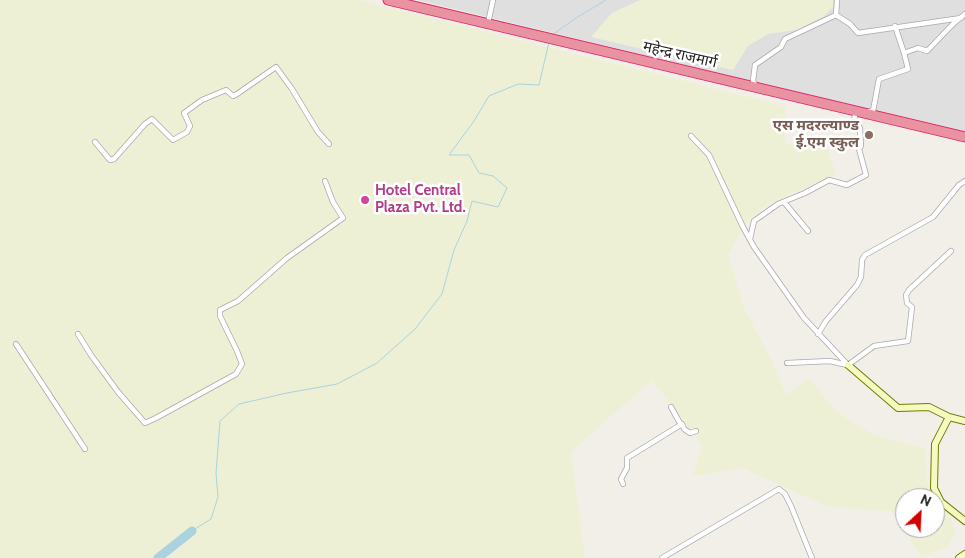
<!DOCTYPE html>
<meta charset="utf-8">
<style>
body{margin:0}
#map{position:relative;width:965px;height:558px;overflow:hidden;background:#f2efe9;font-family:Cabin,sans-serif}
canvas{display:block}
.north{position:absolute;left:895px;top:488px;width:50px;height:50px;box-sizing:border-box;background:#fff;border:1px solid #a7a7a7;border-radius:50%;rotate:25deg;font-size:14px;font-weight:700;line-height:20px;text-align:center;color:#222}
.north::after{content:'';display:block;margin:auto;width:18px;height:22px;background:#d40000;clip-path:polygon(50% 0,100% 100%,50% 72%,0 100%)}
</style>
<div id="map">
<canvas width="965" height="558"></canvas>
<div class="north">N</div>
</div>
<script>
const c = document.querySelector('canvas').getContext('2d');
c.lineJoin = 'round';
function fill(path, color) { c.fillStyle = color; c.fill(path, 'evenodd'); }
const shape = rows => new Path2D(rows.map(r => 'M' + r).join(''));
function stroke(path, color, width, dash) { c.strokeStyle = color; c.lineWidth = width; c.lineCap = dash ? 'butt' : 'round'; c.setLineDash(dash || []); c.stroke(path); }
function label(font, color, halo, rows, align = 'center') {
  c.font = font + ' Cabin,"Noto Sans Devanagari",sans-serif'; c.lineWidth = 5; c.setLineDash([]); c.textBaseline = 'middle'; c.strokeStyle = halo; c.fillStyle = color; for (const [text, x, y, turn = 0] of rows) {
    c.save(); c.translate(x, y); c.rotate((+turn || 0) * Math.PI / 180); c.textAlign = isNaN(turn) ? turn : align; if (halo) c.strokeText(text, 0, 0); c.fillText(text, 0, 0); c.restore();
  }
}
const residential = shape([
 [417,0,965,0,965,131,740,78]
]);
const farmland = shape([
 [0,0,359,0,785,106,785,144,826,145,836,174,768,204,746,223,728,255,745,310,773,363,786,395,809,378,836,411,873,435,925,448,928,494,932,498,905,498,905,528,935,528,935,501,951,518,955,532,948,547,921,557,892,511,829,507,742,468,693,476,702,445,652,380,571,452,585,558,0,558],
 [640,0,833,0,833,7,824,16,797,30,768,34,748,46,733,70,591,37,612,13]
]);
const stream = shape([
 [552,35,576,18,606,0],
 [192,531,211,519,218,497,216,473,220,421,239,404,287,393,337,384,377,363,415,329,442,294,454,250,467,221,472,201,498,207,507,188,493,176,479,173,469,155,449,155,474,121,489,96,518,84,539,85,549,42]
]);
const river = shape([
 [158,558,192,531]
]);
const street = shape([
 [836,15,837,0],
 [488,23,493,0],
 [895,26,904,53],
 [756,86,753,81,755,65,781,47,785,39,836,15,850,24,858,33,961,18],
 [869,111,873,111,879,79,908,69,904,53,918,48,927,51,954,23,965,14],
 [691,136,709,155,743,227,754,247,804,318,848,365],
 [95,142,110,160,114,159,145,124,152,119,173,140,187,132,190,126,184,113,202,100,226,90,233,96,237,94,276,67,292,89,318,132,329,144],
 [784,202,808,231],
 [750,239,754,221,778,204,805,193,829,180,847,185,866,175,859,149,861,146,860,128,854,120,856,111],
 [78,334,91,355,118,392,145,423,156,418,236,374,242,364,237,351,220,316,220,310,238,301,287,258,343,218,333,202,325,181],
 [818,334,826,321,857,285,861,277,862,260,865,255,933,217,959,185,965,181],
 [16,344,85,449],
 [787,363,830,361,847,365],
 [848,365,874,346,908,341,912,307,907,303,906,295,909,290,951,251],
 [671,407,681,425],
 [623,484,621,479,627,468,627,458,682,424,684,429,690,433,696,431],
 [662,558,779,489,785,494,791,506,812,558]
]);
const secondary = shape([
 [848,365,898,408,929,407,949,417,965,421],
 [949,417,935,444,934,488,941,502,965,521],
 [959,558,965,554]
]);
const highway = shape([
 [388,0,965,137]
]);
const markers = [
 [869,135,5,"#8d6e63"],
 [365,200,5,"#d1479c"]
];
const streetNames = [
 ["महेन्द्र राजमार्ग",680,55,13]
];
const educationNames = [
 ["एस मदरल्याण्ड",859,126],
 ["ई.एम स्कुल",859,143]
];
const hotelNames = [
 ["Hotel Central",375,191],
 ["Plaza Pvt. Ltd.",375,208]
];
fill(residential, '#e0dfdf');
fill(farmland, '#eef0d5');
stroke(stream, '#aad3df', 1);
stroke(river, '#aad3df', 9);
stroke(street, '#a9a9a9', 6);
stroke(secondary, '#707d05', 8);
stroke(highway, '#dc2a67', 11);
stroke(street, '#fff', 4.5);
stroke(secondary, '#f7fabf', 6);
stroke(highway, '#e892a2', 9);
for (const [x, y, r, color] of markers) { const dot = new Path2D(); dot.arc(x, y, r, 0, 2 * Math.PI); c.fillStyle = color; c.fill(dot); stroke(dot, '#fff', 2); }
label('15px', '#222', '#fff', streetNames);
label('bold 15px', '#785e54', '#fff', educationNames, 'right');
label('bold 15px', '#b23c85', '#fff', hotelNames, 'left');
</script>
